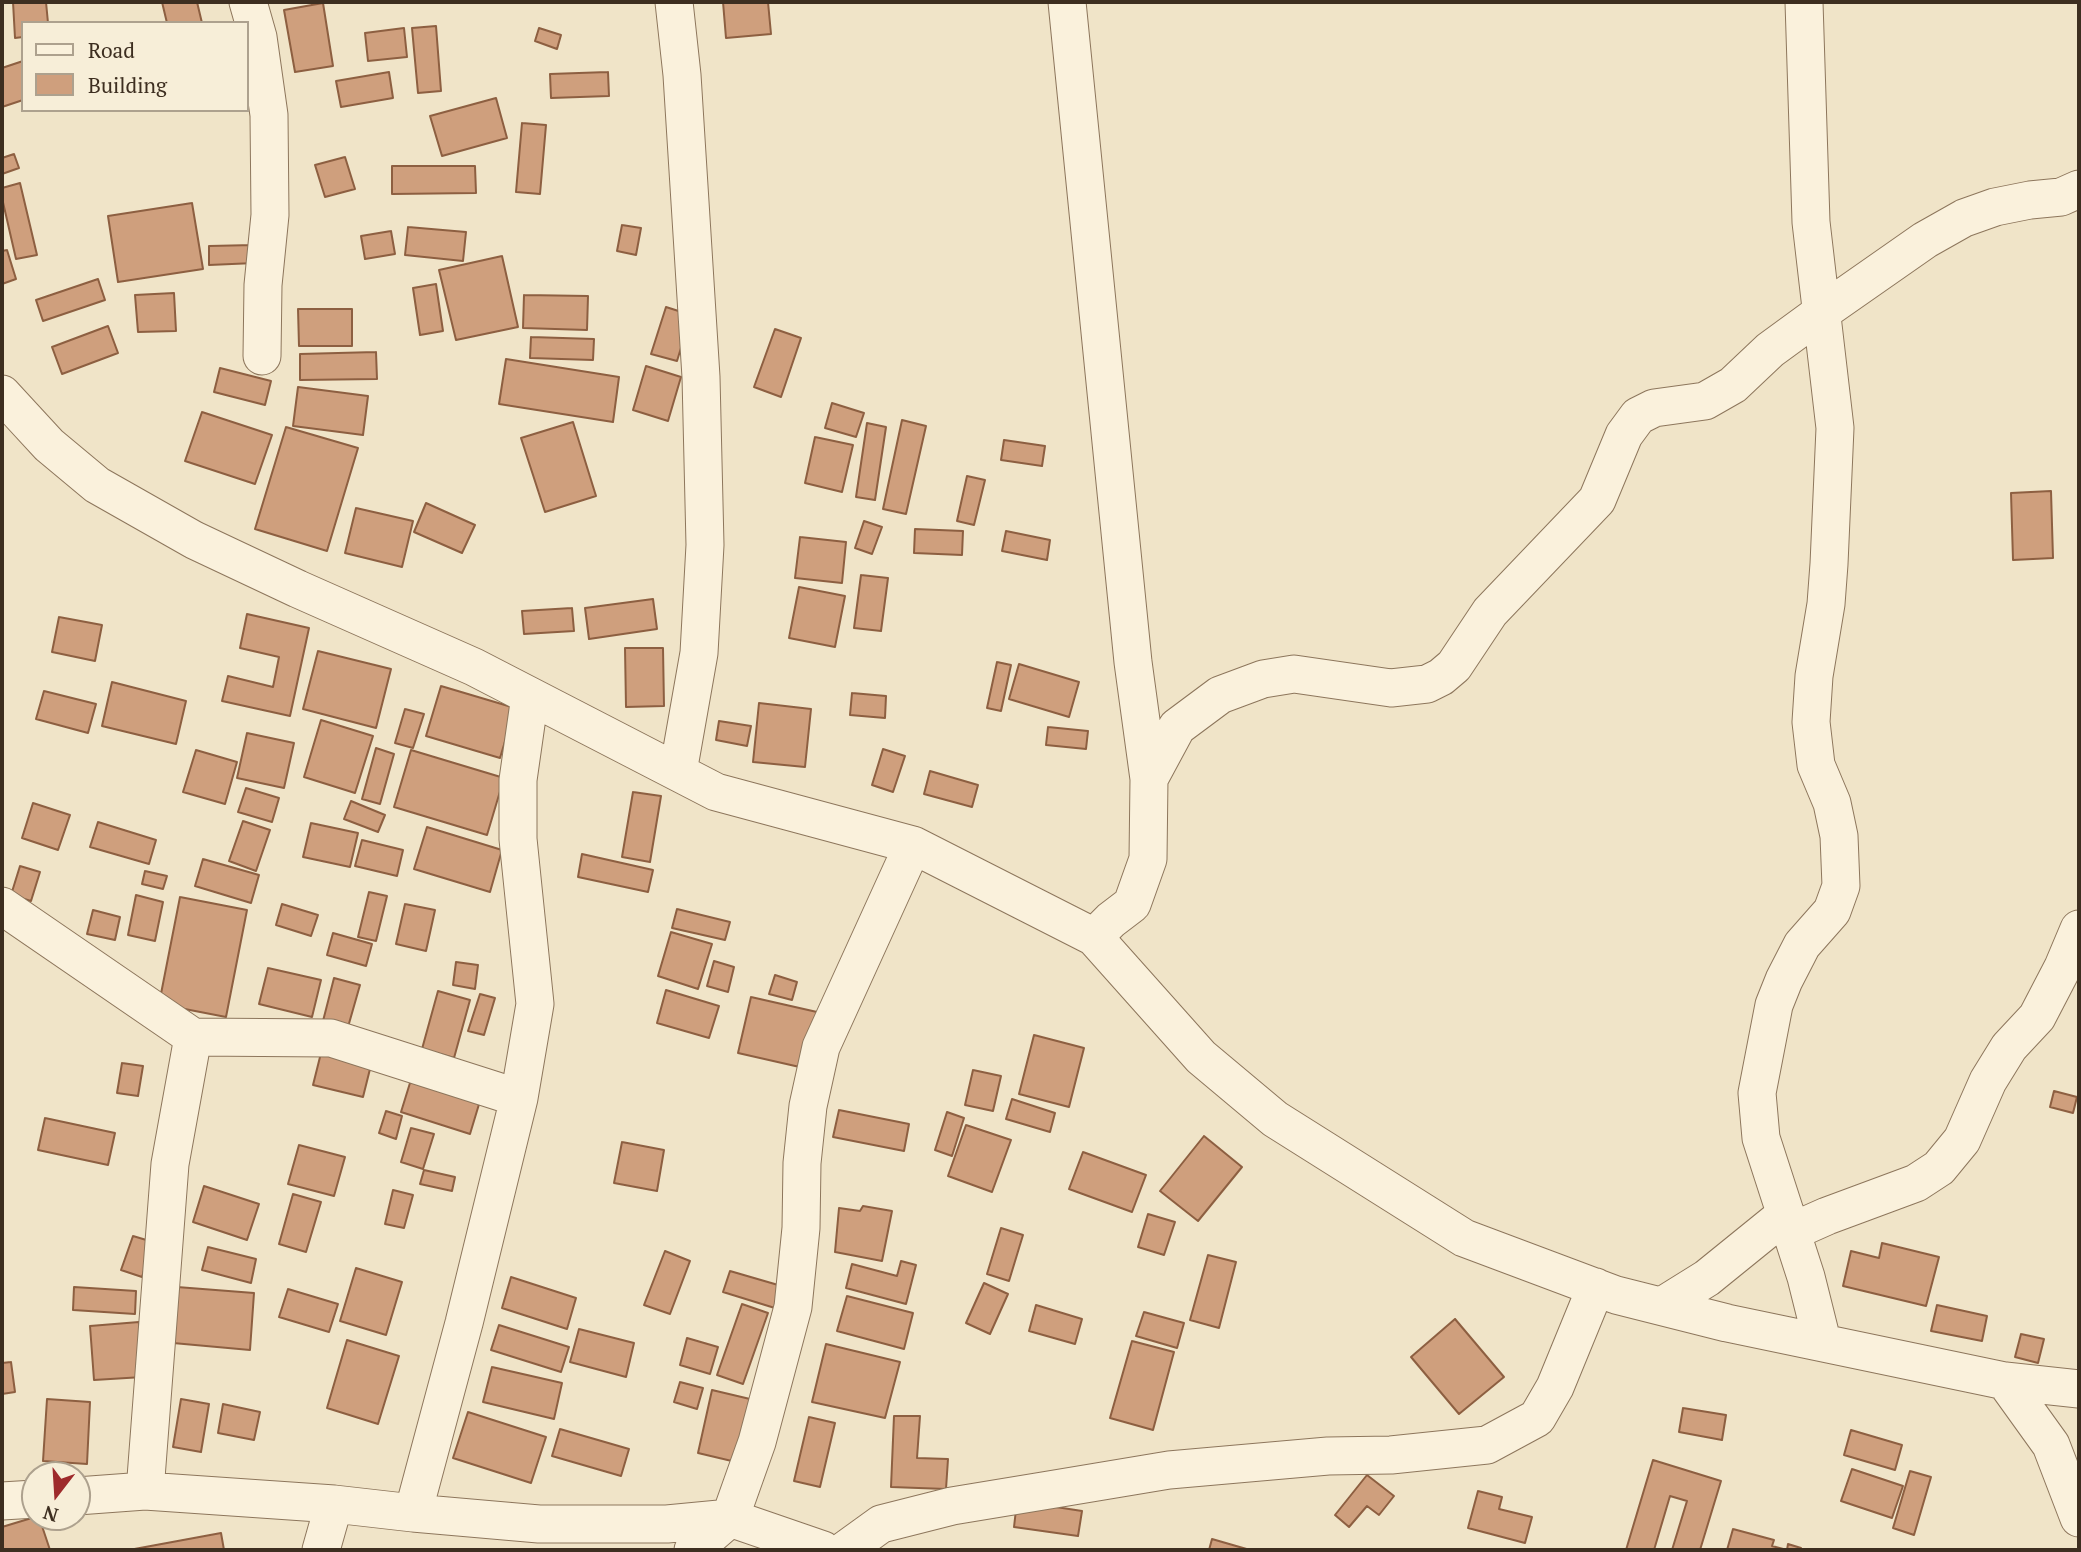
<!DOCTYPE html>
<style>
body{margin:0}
#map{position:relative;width:2081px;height:1552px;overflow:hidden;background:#f0e4c8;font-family:"PT Serif",serif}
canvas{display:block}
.frame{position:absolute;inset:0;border:4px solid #3d2e20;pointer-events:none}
.legend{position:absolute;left:21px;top:21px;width:228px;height:91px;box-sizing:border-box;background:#f7eed8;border:2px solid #ada18e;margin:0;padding:9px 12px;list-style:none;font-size:21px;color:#3d2e20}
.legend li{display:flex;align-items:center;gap:14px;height:35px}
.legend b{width:35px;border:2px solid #ada18e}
.north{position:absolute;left:21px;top:1461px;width:70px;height:70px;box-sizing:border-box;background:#f7eed8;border:2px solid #ada18e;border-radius:50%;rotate:197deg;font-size:19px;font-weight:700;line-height:28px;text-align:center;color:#3d2e20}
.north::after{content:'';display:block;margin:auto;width:24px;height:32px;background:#9e2a2b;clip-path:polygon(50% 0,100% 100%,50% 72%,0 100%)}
</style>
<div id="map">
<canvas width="2081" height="1552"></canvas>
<div class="frame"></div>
<ul class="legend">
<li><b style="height:9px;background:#faf1dc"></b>Road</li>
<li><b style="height:19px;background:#cf9f7d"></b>Building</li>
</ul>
<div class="north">N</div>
</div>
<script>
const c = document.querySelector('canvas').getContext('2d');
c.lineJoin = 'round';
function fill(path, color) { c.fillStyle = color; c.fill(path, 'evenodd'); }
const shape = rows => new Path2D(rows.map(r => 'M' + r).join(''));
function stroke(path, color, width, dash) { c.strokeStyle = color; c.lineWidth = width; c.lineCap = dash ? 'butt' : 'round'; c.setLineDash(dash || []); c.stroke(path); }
const building = shape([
 [13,2,46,2,48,23,23,23,23,37,15,38,13,2],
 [162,2,197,2,202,23,167,23,162,2],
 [723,2,768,2,771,34,726,38,723,2],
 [323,3,333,66,295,72,284,10,323,3],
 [436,26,441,91,418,93,412,28,436,26],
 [404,28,407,57,368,61,365,33,404,28],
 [539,28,561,35,557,49,535,41,539,28],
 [23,61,23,100,2,107,2,68,23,61],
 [389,72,393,98,341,107,336,81,389,72],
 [608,72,609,96,551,98,550,74,608,72],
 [496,98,507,138,442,156,430,116,496,98],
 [522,123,546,125,540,194,516,192,522,123],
 [14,154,19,168,2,174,2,158,14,154],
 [345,157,355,189,325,197,315,165,345,157],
 [392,166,475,166,476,193,392,194,392,166],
 [20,183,37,255,16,259,2,198,2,188,20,183],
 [192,203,203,269,118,282,108,216,192,203],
 [622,225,641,228,636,255,617,251,622,225],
 [408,227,466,232,463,261,405,255,408,227],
 [391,231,395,254,365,259,361,236,391,231],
 [254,245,255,263,209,265,209,246,254,245],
 [7,250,16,279,2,284,2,251,7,250],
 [502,256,518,327,456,340,439,270,502,256],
 [98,279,105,300,43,321,36,300,98,279],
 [436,284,443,331,420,335,413,288,436,284],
 [174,293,176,331,138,332,135,295,174,293],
 [524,295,588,296,587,330,523,328,524,295],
 [666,307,691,315,677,361,651,354,666,307],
 [298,309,352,309,352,346,299,346,298,309],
 [108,326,118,353,62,374,52,347,108,326],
 [775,329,801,338,781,397,754,387,775,329],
 [531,337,594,339,593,360,530,358,531,337],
 [376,352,377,379,300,380,300,354,376,352],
 [506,359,619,377,613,422,499,404,506,359],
 [646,366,681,377,668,421,633,410,646,366],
 [220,368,271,381,265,405,214,392,220,368],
 [298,387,368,396,363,435,293,426,298,387],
 [832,403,864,413,856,437,825,428,832,403],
 [202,412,272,435,255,484,185,461,202,412],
 [902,420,926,426,906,514,883,509,902,420],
 [573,422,596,496,545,512,521,438,573,422],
 [867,423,886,427,875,500,856,497,867,423],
 [286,427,358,448,327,551,255,529,286,427],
 [815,437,853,445,842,492,805,483,815,437],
 [1004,440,1045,446,1042,466,1001,460,1004,440],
 [967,476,985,480,974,525,957,521,967,476],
 [2051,491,2053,558,2013,560,2011,493,2051,491],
 [426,503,475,525,462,553,414,532,426,503],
 [356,508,413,521,402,567,345,553,356,508],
 [864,521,882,527,872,554,855,548,864,521],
 [915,529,963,531,962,555,914,553,915,529],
 [1006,531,1050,540,1047,560,1002,551,1006,531],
 [800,537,846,542,842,583,795,578,800,537],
 [861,575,888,578,881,631,854,628,861,575],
 [799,587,845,596,835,647,789,638,799,587],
 [653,599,657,629,589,639,585,608,653,599],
 [572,608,574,631,524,634,522,611,572,608],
 [247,614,309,628,290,716,222,701,228,676,273,687,279,657,240,648,247,614],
 [59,617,102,625,95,661,52,652,59,617],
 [625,648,663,648,664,706,626,707,625,648],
 [318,651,391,669,376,728,303,709,318,651],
 [997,662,1011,665,1001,711,987,708,997,662],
 [1019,664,1079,682,1069,717,1009,699,1019,664],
 [112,682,186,701,176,744,102,726,112,682],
 [441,686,515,708,500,758,426,736,441,686],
 [44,691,96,704,88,733,36,719,44,691],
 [852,693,886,696,885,718,850,715,852,693],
 [759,703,811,709,805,767,753,762,759,703],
 [405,709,424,714,413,748,395,743,405,709],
 [321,720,373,736,355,793,304,777,321,720],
 [719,721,751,726,747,746,716,740,719,721],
 [1048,727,1088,731,1086,749,1046,745,1048,727],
 [247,733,294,743,284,788,237,778,247,733],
 [376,748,394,754,380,804,362,799,376,748],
 [883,749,905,756,893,792,872,785,883,749],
 [196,750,237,762,225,804,183,792,196,750],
 [411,750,504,778,487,835,394,807,411,750],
 [930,771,978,785,972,807,924,794,930,771],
 [246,788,279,798,272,822,238,812,246,788],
 [633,792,661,796,650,862,622,857,633,792],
 [351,801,385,815,378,832,344,819,351,801],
 [33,803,70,815,58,850,22,838,33,803],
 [243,821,270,830,256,871,229,861,243,821],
 [98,822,156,840,149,864,90,847,98,822],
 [311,823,358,833,350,867,303,857,311,823],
 [427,827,502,850,490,892,414,869,427,827],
 [362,840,403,850,397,876,355,866,362,840],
 [582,854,653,870,648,892,578,877,582,854],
 [203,859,259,875,251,903,195,886,203,859],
 [20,866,40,872,31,901,11,895,20,866],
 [145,871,167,876,163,889,142,884,145,871],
 [369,892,387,896,376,941,358,937,369,892],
 [136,895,163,902,155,941,128,935,136,895],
 [180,897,247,910,226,1017,159,1004,180,897],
 [282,904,318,915,311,936,276,925,282,904],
 [405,904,435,910,426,951,396,944,405,904],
 [677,909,730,922,725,940,672,928,677,909],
 [93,910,120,917,115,940,87,934,93,910],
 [671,932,712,944,698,989,658,976,671,932],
 [333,933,372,944,366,966,327,955,333,933],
 [714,961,734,967,728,992,707,986,714,961],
 [456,962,478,965,475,989,453,985,456,962],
 [268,968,321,980,312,1017,259,1004,268,968],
 [775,975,797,982,792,1000,769,994,775,975],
 [334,978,360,985,348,1027,323,1021,334,978],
 [666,990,719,1006,709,1038,657,1023,666,990],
 [438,991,470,1000,454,1058,422,1049,438,991],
 [480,994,495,998,484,1035,468,1031,480,994],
 [751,997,817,1012,804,1068,738,1053,751,997],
 [1034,1035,1084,1048,1069,1107,1019,1094,1034,1035],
 [321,1053,371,1065,363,1097,313,1085,321,1053],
 [122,1063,143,1066,138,1096,117,1093,122,1063],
 [414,1070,483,1091,470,1134,401,1112,414,1070],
 [973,1070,1001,1076,993,1111,965,1105,973,1070],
 [2054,1091,2077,1097,2073,1113,2050,1107,2054,1091],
 [1012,1099,1055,1113,1050,1132,1006,1119,1012,1099],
 [839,1110,909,1124,904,1151,833,1137,839,1110],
 [386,1111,402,1116,396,1139,379,1133,386,1111],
 [947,1112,964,1118,952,1156,935,1150,947,1112],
 [45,1118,115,1133,108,1165,38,1150,45,1118],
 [966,1125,1011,1140,992,1192,948,1176,966,1125],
 [411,1128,434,1134,423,1169,401,1162,411,1128],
 [1204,1136,1242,1167,1198,1221,1160,1191,1204,1136],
 [622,1142,664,1150,657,1191,614,1183,622,1142],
 [299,1145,345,1157,334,1196,288,1184,299,1145],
 [1083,1152,1146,1175,1132,1212,1069,1189,1083,1152],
 [424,1170,455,1177,452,1191,420,1184,424,1170],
 [204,1186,259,1204,247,1240,193,1222,204,1186],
 [393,1190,413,1195,404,1228,385,1224,393,1190],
 [293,1194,321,1202,306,1252,279,1244,293,1194],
 [863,1206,892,1211,882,1261,835,1252,839,1208,860,1211,863,1206],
 [1148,1214,1175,1222,1164,1255,1138,1247,1148,1214],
 [1001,1228,1023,1235,1009,1281,987,1274,1001,1228],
 [133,1236,153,1242,142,1277,121,1270,133,1236],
 [1882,1243,1939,1257,1926,1306,1843,1286,1851,1251,1879,1258,1882,1243],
 [208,1247,256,1259,251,1283,202,1270,208,1247],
 [665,1251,690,1261,670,1314,644,1305,665,1251],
 [1208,1255,1236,1262,1219,1328,1190,1320,1208,1255],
 [901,1261,916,1265,906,1304,846,1288,852,1264,897,1276,901,1261],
 [356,1268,402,1282,386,1335,340,1321,356,1268],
 [730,1271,785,1287,778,1309,723,1292,730,1271],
 [511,1277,576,1298,567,1329,502,1308,511,1277],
 [984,1283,1008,1294,990,1334,966,1323,984,1283],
 [74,1287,136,1291,135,1314,73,1310,74,1287],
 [177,1287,254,1293,250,1350,173,1343,177,1287],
 [288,1289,338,1304,329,1332,279,1317,288,1289],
 [847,1296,913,1313,904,1349,837,1331,847,1296],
 [742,1304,768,1313,743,1384,717,1375,742,1304],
 [1036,1305,1082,1319,1075,1344,1029,1331,1036,1305],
 [1937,1305,1987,1316,1982,1341,1931,1331,1937,1305],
 [1144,1312,1184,1323,1177,1348,1136,1336,1144,1312],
 [1455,1319,1504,1377,1459,1414,1411,1357,1455,1319],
 [139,1322,143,1377,94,1380,90,1326,139,1322],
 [499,1325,569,1347,561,1372,491,1350,499,1325],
 [579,1329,634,1343,626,1377,570,1362,579,1329],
 [2021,1334,2044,1339,2038,1363,2015,1357,2021,1334],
 [687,1338,718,1347,710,1374,680,1365,687,1338],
 [347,1340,399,1356,378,1424,327,1408,347,1340],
 [1132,1341,1174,1352,1153,1430,1110,1418,1132,1341],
 [826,1344,900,1362,885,1418,812,1402,826,1344],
 [11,1362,15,1392,2,1394,2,1363,11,1362],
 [492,1367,562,1383,554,1419,483,1402,492,1367],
 [680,1382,703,1388,697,1409,674,1402,680,1382],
 [712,1390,750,1399,736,1462,698,1453,712,1390],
 [47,1399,90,1402,87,1464,43,1461,47,1399],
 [181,1399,209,1404,201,1452,173,1447,181,1399],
 [223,1404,260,1412,254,1440,218,1433,223,1404],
 [1683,1408,1726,1415,1722,1440,1679,1432,1683,1408],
 [468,1412,546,1437,531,1483,453,1458,468,1412],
 [894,1416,920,1416,917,1458,948,1459,946,1489,891,1487,894,1416],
 [809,1417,835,1423,820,1487,794,1481,809,1417],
 [560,1429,629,1449,621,1476,552,1456,560,1429],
 [1851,1430,1902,1445,1895,1470,1844,1455,1851,1430],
 [1653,1460,1721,1481,1700,1550,1672,1550,1687,1501,1670,1496,1654,1550,1626,1550,1653,1460],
 [1852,1469,1903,1486,1892,1518,1841,1501,1852,1469],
 [1910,1471,1931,1477,1914,1535,1893,1528,1910,1471],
 [1367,1475,1394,1496,1379,1515,1367,1506,1349,1527,1335,1515,1367,1475],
 [1478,1491,1502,1497,1499,1509,1532,1517,1525,1543,1468,1528,1478,1491],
 [1017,1501,1082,1511,1078,1536,1014,1527,1017,1501],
 [35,1517,39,1517,50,1550,2,1550,2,1527,35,1517],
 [1733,1529,1774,1540,1772,1546,1787,1550,1788,1544,1801,1548,1800,1550,1727,1550,1733,1529],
 [221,1533,224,1550,129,1550,221,1533],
 [1212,1539,1250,1550,1209,1550,1212,1539]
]);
const minor = shape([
 [248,2,258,37,269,115,270,215,263,285,262,356],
 [674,2,682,75,701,377,705,545,699,653,678,772],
 [1067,2,1133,662,1149,779,1148,859,1132,904,1111,920,1094,937],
 [1804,2,1811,222,1835,428,1829,564,1826,604,1814,676,1811,722,1816,765,1832,803,1839,836,1841,886,1832,911,1802,945,1784,980,1774,1005,1757,1093,1761,1138,1806,1277,1822,1341],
 [2,394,49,445,97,485,194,540,298,589,474,667,716,792,913,845,1094,937,1201,1057,1275,1119,1464,1238,1616,1295,1727,1323,2005,1381,2079,1389],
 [1149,779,1177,727,1220,695,1263,679,1294,674,1391,688,1427,684,1441,677,1454,666,1490,612,1597,500,1624,435,1638,416,1654,408,1705,401,1733,385,1770,350,1822,312,1925,240,1964,218,1995,207,2030,200,2061,197,2079,189],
 [2,906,193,1037,331,1038,519,1098],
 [1791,1232,1827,1216,1916,1183,1939,1168,1962,1140,1988,1081,2009,1047,2037,1017,2063,967,2079,929],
 [1662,1306,1707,1278,1786,1214],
 [2005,1381,2051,1445,2079,1518],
 [145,1491,170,1164,193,1037],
 [77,1496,145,1491,334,1504,413,1513,539,1524,667,1524,730,1518,823,1550],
 [2,1501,35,1499],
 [413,1513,464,1323,519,1098,535,1004,518,839,518,780,530,696],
 [321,1550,334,1504],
 [693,1550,730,1518,757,1442,793,1307,801,1228,802,1163,808,1106,821,1047,913,845],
 [845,1550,881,1524,952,1506,1049,1490,1169,1470,1328,1456,1391,1455,1487,1445,1537,1418,1555,1387,1596,1287]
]);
fill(building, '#cf9f7d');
stroke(building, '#8d5f41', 2);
stroke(minor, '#8d765c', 39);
stroke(minor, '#faf1dc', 37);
</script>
